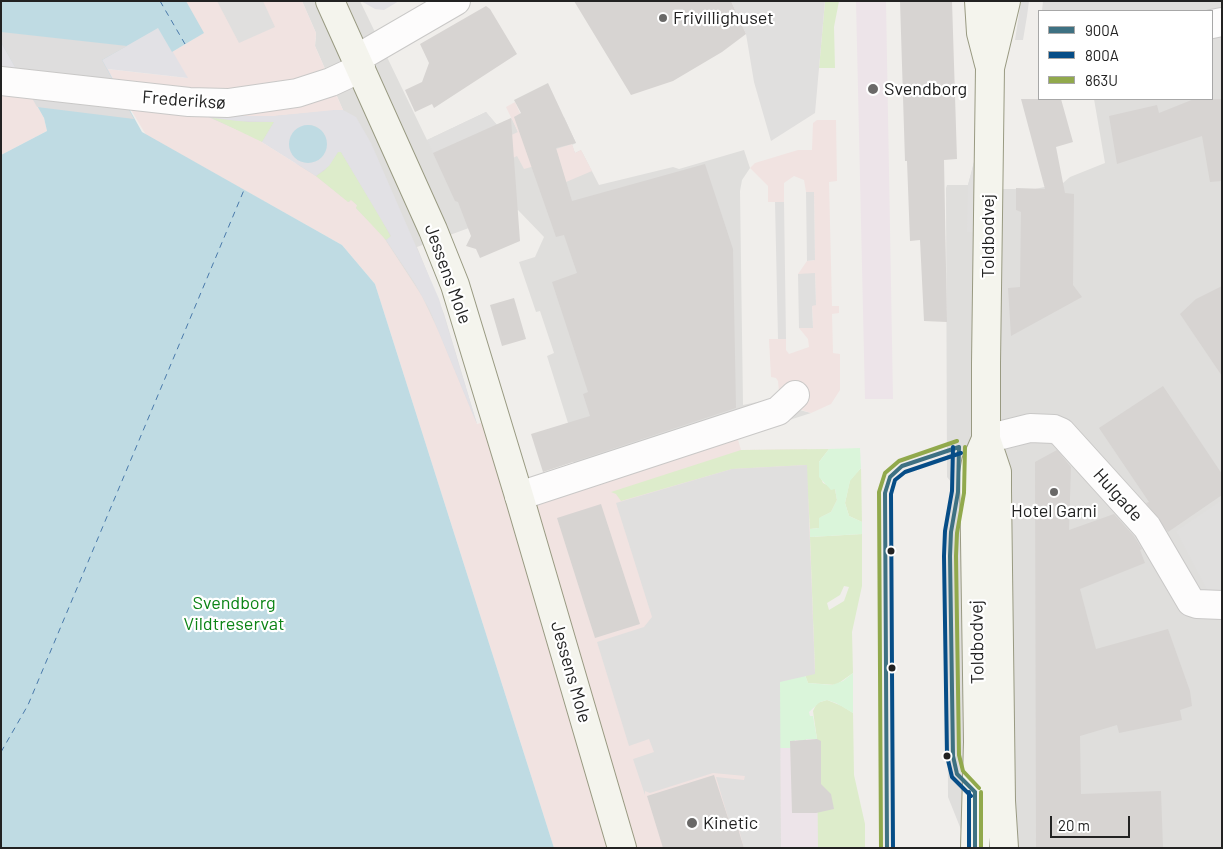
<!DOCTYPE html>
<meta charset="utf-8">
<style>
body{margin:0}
#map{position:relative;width:1223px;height:849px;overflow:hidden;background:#f0eeeb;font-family:Barlow,sans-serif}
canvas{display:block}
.frame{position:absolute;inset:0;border:2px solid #222;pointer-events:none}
.legend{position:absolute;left:1038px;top:10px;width:175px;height:90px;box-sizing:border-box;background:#fff;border:1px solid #a7a7a7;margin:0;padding:6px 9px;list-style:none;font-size:15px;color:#222}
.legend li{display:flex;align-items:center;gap:10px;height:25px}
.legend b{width:25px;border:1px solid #a7a7a7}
.scale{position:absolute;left:1050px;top:816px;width:80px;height:22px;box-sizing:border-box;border:2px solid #222;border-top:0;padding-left:6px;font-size:15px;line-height:18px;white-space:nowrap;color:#222;-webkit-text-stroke:4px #fff;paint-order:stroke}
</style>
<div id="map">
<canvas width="1223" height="849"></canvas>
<div class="frame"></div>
<ul class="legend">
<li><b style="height:6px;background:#3e7182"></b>900A</li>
<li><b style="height:6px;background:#064d87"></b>800A</li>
<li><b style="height:6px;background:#91a94c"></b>863U</li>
</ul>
<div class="scale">20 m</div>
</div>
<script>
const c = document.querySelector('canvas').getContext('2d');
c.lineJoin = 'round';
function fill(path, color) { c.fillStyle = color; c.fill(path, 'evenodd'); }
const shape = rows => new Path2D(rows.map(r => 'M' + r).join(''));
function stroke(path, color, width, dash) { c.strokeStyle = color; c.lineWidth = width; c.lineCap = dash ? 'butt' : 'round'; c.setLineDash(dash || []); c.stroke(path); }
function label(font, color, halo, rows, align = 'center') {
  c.font = font + ' Barlow,sans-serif'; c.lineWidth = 4.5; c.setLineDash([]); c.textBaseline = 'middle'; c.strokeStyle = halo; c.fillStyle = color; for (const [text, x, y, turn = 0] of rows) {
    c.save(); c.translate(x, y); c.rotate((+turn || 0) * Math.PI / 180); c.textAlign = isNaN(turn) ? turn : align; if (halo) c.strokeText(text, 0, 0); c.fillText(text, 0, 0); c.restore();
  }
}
const residential = shape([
 [302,1,360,1,427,140,486,112,497,125,512,118,518,132,537,130,564,117,576,143,572,145,575,153,581,150,599,185,673,167,679,169,744,150,750,168,742,180,740,191,743,405,762,401,763,404,769,402,811,413,737,437,578,477,562,425,568,423,547,356,554,353,540,311,536,312,519,262,535,257,544,237,518,210,417,247,444,314,477,424,296,163,254,137,202,116,343,110,315,46,316,33],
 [1043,1,1222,1,1222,848,962,848,962,832,948,797,947,526,953,498,951,482,947,477,946,188,947,185,968,185,974,162,975,189,1035,189,1063,183,1070,177,1105,163,1094,99,1212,99,1212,11,1042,11]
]);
const commercial = shape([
 [186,1,302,1,316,33,315,46,343,110,275,116,206,116,254,137,316,176,349,202,351,199,358,206,356,208,381,233,422,296,439,332,477,424,496,419,520,496,734,426,741,450,807,449,815,674,780,682,781,848,554,848,375,284,342,245,146,135,107,69,187,78,172,52,194,39],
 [1,42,44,118,47,131,1,155],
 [515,102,529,133,549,162,524,169,517,156,509,160,478,150,518,132,506,107],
 [817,120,836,120,837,181,829,182,832,306,839,306,839,313,832,314,833,353,840,354,840,390,831,404,811,413,789,406,779,392,778,381,776,378,771,377,769,339,786,339,786,350,789,354,809,347,808,339,799,328,813,327,812,305,816,305,815,274,798,274,807,261,815,260,814,192,806,192,804,180,794,176,784,183,784,202,768,202,768,186,750,168,755,163,798,150,812,150,813,123],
 [572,144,575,153,581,150,592,171,566,182,556,149]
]);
const industrial = shape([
 [856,1,886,1,893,399,865,399],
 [780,748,792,748,818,812,818,848,781,848]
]);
const grass = shape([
 [825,1,839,1,834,27,835,68,819,68],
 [212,118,249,122,274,122,262,142],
 [338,152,341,152,380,217,391,237,386,240,356,208,357,205,351,200,348,202,316,176,325,170],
 [829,449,819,462,819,474,823,483,835,489,837,500,831,512,821,517,819,528,810,529,806,465,732,469,621,501,616,494,611,492,741,450],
 [861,468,862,522,849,516,845,503,850,480],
 [862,534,862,586,852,632,853,673,836,685,808,683,805,675,815,673,810,537],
 [844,586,849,587,844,601,829,610,827,603,840,595],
 [827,700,842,706,853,713,854,775,865,824,865,848,818,848,817,739,813,711,817,703]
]);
const park = shape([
 [860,448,861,468,850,481,845,503,849,516,862,522,862,534,810,537,810,529,819,528,819,518,831,512,837,500,835,489,831,490,819,477,819,462,829,449],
 [853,673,853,713,836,703,827,700,820,702,809,712,810,716,813,716,817,739,806,739,806,742,795,740,792,748,780,748,780,681,805,675,808,683,832,685,843,681]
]);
const parking = shape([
 [217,1,263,1,275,27,239,43],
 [731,1,825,1,815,113,771,141,754,82,746,34],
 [1021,1,1029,1,1027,16,1023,40,1015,40],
 [486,112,497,125,433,153,427,140],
 [974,162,975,232,967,232,968,185],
 [806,192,814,192,815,260,807,261],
 [775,202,784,202,786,339,778,339],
 [815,273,816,305,812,306,813,328,799,328,798,274],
 [807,465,815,674,780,682,781,848,744,848,737,822,730,824,716,777,744,780,745,776,713,773,650,793,645,791,645,795,633,759,654,752,649,739,629,746,597,642,644,627,652,617,616,503,732,469],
 [1222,500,1222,591,1207,590,1176,531]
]);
const plaza = shape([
 [361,1,399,1,384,10,375,9],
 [159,28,188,78,108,69,114,81,1,67,1,32],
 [334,110,343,110,356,117,371,143,439,299,477,424,430,311,414,282,386,240,391,236,341,152,338,152,329,166,316,176,262,142,274,122,238,121,202,116,274,116],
 [311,125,317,127,325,136,302,162,293,154,305,126]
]);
const water = shape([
 [1,1,186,1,204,33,172,52,158,28,102,60,142,132,342,245,375,284,554,848,1,848,1,155,47,131,44,118,1,42],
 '289 144a19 19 0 1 1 38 0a19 19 0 1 1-38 0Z'
]);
const pier = shape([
 [1,32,127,46,102,60,134,119,37,107,1,42]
]);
const ferry = shape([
 [160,1,185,44],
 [1,752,28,705,244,190]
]);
const building = shape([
 [574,1,731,1,746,34,722,52,673,81,631,95],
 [900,1,952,1,957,159,944,160,947,322,924,321,920,240,910,241,907,161,905,161],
 [486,6,490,9,517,54,434,108,432,104,415,112,405,90,422,82,429,63,420,44],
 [548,83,576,143,556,148,572,201,705,164,733,249,736,408,543,472,531,434,590,416,583,394,588,392,552,282,577,273,564,235,556,237,514,117,521,113,514,100],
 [1021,99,1061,99,1073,142,1056,147,1065,193,1074,194,1073,285,1082,297,1011,336,1008,288,1020,287,1021,212,1016,210,1016,188,1045,189],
 [1194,99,1222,99,1222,181,1210,182,1202,136,1117,164,1109,116,1157,105,1159,113],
 [511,118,520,241,480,258,476,249,466,246,471,236,458,202,455,201,433,153],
 [1222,286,1222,376,1180,314,1196,299],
 [514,298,526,339,502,346,490,305],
 [1163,386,1222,474,1222,495,1168,532,1146,503,1149,502,1099,428],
 [1057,450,1071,467,1069,530,1114,514,1134,536,1142,549,1140,550,1145,563,1080,589,1096,649,1168,629,1190,691,1192,706,1180,710,1182,720,1119,733,1117,725,1080,736,1081,794,1161,791,1163,848,1036,848,1035,462],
 [601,504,640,624,595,638,557,518],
 [817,739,821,741,821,784,831,794,834,809,816,813,792,813,790,741],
 [714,775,730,824,736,822,744,848,663,848,647,796]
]);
const street = shape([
 [1212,24,1222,22],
 [356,59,456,1],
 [1,81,189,102,228,103,297,93,331,82,361,68],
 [986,439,1030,428,1054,429,1061,432,1147,527,1191,602,1197,604,1222,605],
 [519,496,778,411,795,395]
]);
const secondary = shape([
 [330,1,433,230,455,285,519,496,622,848],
 [979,1,981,33,989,64],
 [975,848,978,742,974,473,976,462,986,439],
 [1004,848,1001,801,997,491,997,472,986,439,986,363,990,68,1006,1]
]);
const bus1 = shape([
 [959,447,958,492,951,532,950,556,953,756,957,774,975,792],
 [975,792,975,848],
 [887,848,885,493,890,477,902,466,959,447]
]);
const bus2 = shape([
 [953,447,952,491,945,531,944,556,947,756,952,777,971,796],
 [969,792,969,848],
 [893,848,891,494,895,480,905,472,961,453]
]);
const bus3 = shape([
 [965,447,964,493,957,533,956,556,959,755,963,771,979,788],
 [981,792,981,848],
 [881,848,879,492,885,473,899,461,957,441]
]);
const markers = [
 [663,18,5,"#6a6968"],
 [873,89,6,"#6a6968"],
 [1054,492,5,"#6a6968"],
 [891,551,4.5,"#222"],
 [892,668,4.5,"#222"],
 [947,756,4.5,"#222"],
 [692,823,6,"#6a6968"]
];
const poiNames = [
 ["Frivillighuset",673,18],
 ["Svendborg",884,89],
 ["Hotel Garni",1054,511,"center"],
 ["Kinetic",703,823]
];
const streetNames = [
 ["Frederiksø",184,100,4],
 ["Toldbodvej",988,236,-90],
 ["Jessens Mole",448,274,70],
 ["Hulgade",1118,495,48],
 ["Toldbodvej",977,642,-91],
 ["Jessens Mole",571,672,74]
];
const parkNames = [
 ["Svendborg",234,603],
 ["Vildtreservat",234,624]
];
fill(residential, '#dfdedc');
fill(commercial, '#f1e3e1');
fill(industrial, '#ede4e9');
fill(grass, '#ddeccb');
fill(park, '#daf5da');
fill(parking, '#e0dfde');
fill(plaza, '#e2e1e5');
fill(water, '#bfdbe3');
fill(pier, '#dedddd');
stroke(ferry, '#4a7aab', 1, [6, 5]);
fill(building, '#d7d4d2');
stroke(street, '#c9c8c7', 30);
stroke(secondary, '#999a82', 30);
stroke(street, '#fdfcfc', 28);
stroke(secondary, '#f4f4ed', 28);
stroke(bus1, '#3e7182', 4);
stroke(bus2, '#064d87', 4);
stroke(bus3, '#91a94c', 4);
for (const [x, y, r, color] of markers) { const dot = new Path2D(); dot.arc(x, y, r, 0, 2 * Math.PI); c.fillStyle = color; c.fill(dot); stroke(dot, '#fff', 2); }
label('18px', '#222', '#fff', poiNames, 'left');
label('18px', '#222', '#fff', streetNames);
label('18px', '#0c8416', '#fff', parkNames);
</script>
